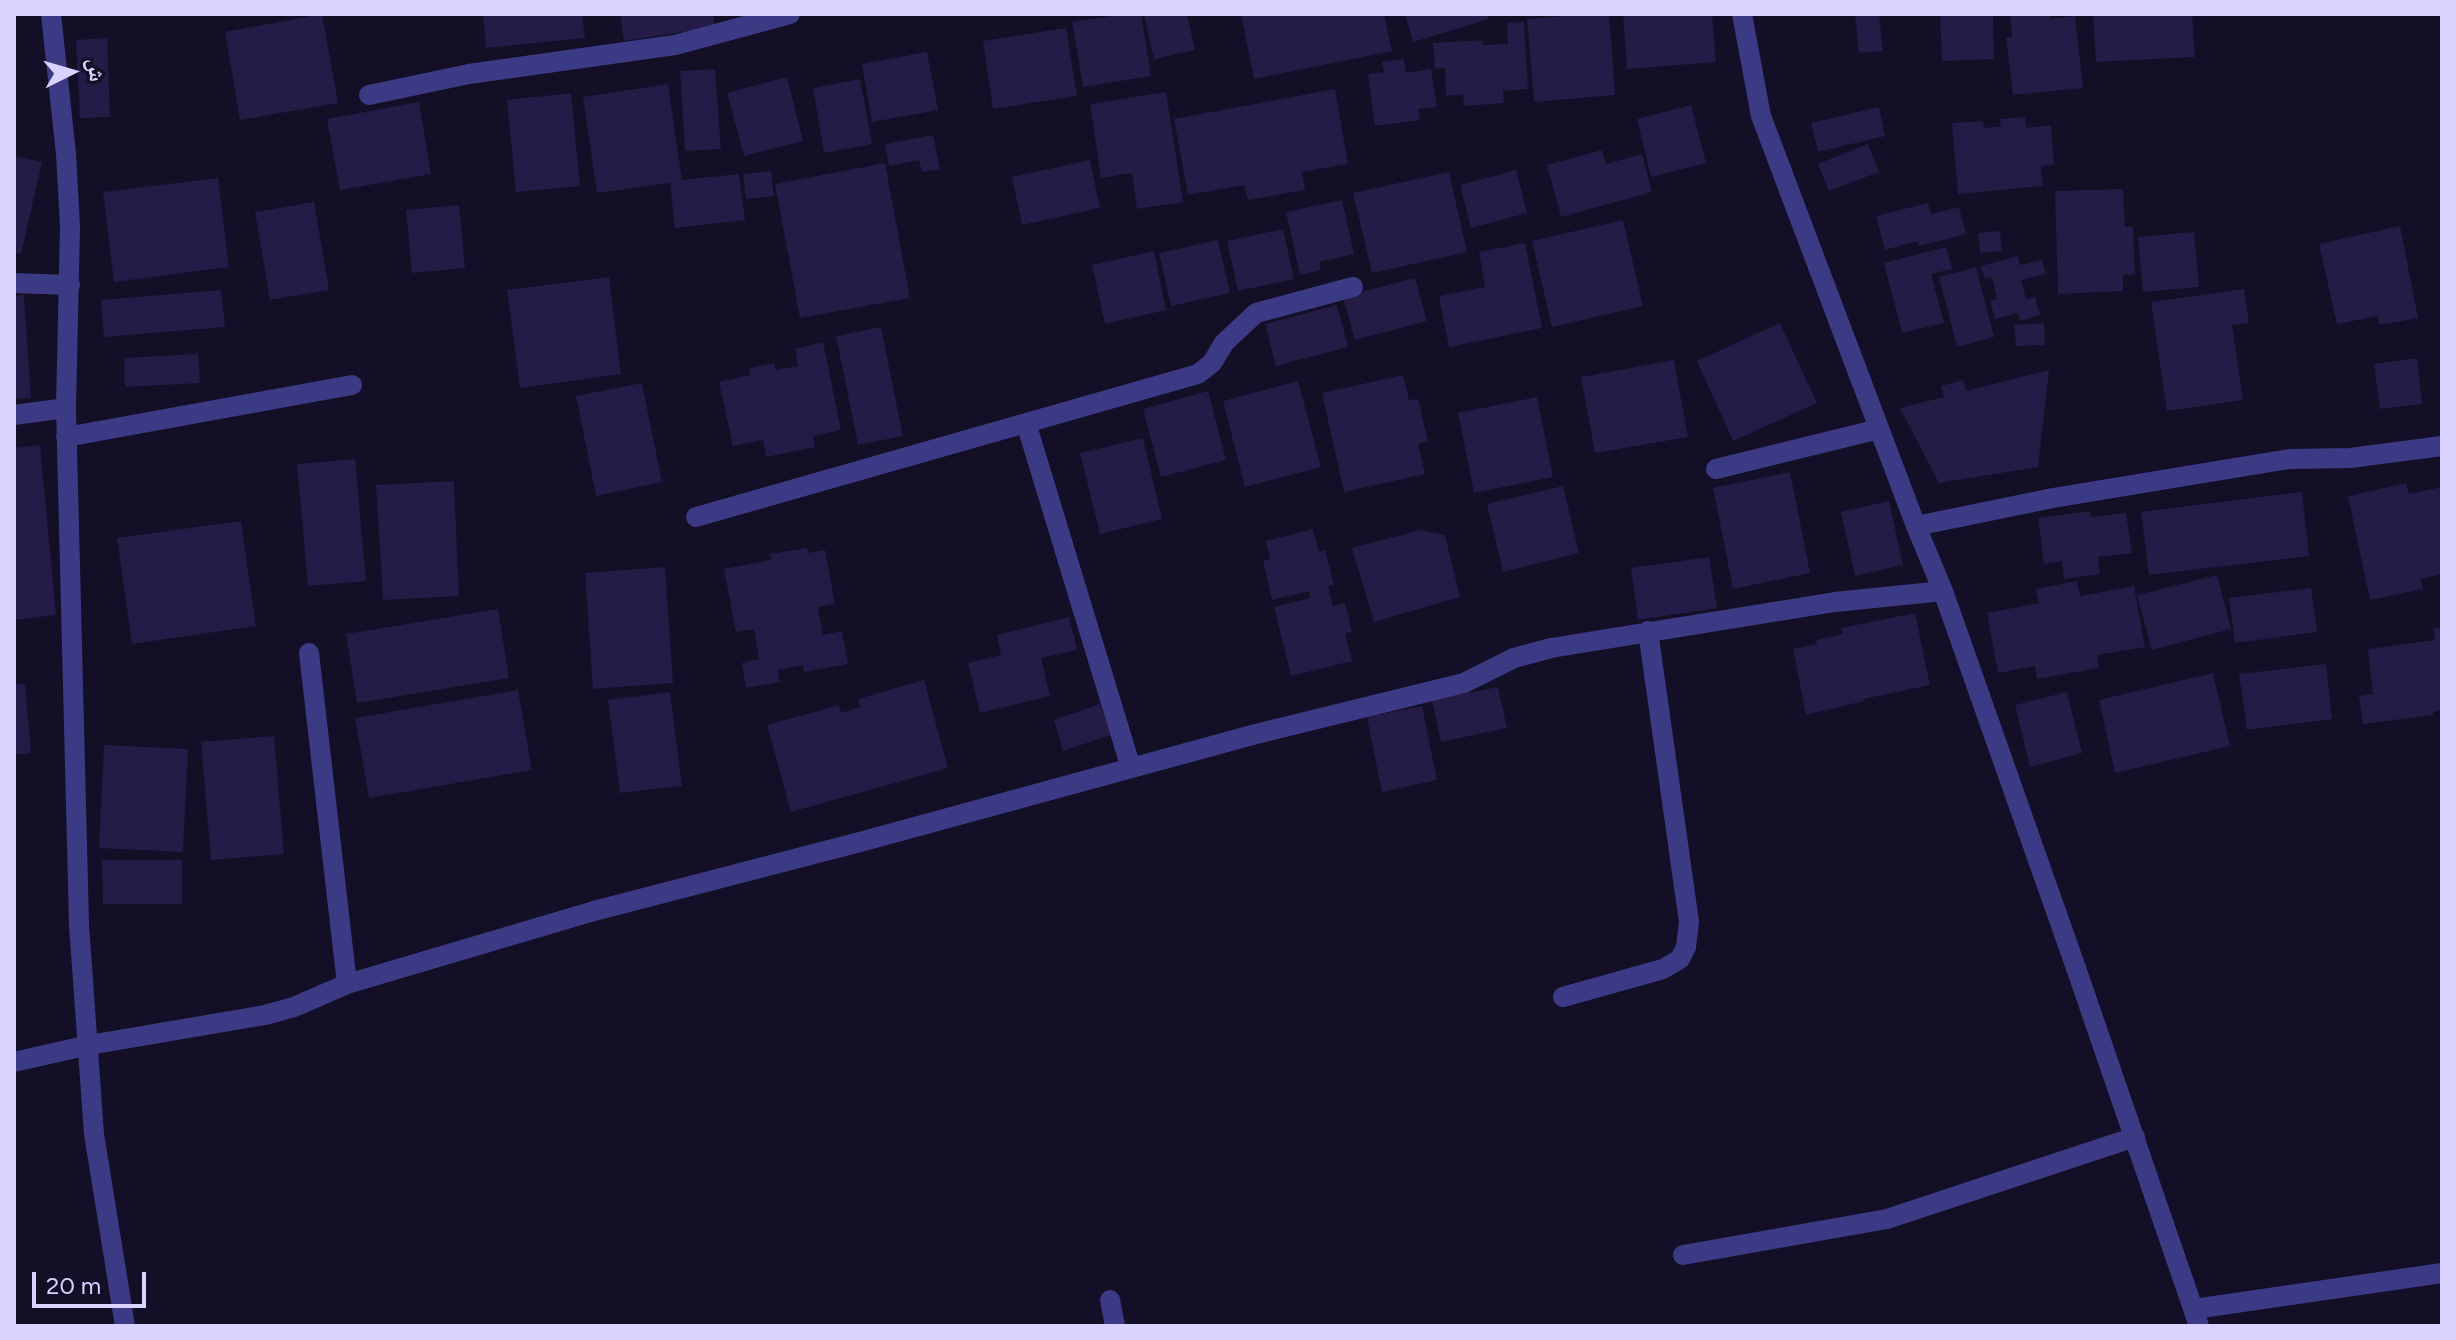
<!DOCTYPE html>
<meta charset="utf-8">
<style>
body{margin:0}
#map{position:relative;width:2456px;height:1340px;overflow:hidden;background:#130f26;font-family:Figtree,"Noto Naskh Arabic",sans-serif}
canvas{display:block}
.frame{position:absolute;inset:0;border:16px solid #d9d4ff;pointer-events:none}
.north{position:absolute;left:32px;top:32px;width:80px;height:80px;-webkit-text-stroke:6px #130f26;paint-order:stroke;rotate:85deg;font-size:22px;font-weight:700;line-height:32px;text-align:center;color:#d9d4ff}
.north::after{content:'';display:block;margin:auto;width:28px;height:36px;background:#d9d4ff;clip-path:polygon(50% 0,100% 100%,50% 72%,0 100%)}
.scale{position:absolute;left:32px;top:1272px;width:114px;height:36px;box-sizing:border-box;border:4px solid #d9d4ff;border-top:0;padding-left:10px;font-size:24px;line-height:28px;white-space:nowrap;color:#d9d4ff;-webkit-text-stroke:6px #130f26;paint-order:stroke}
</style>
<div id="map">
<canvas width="2456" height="1340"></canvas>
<div class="frame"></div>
<div class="north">ش</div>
<div class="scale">20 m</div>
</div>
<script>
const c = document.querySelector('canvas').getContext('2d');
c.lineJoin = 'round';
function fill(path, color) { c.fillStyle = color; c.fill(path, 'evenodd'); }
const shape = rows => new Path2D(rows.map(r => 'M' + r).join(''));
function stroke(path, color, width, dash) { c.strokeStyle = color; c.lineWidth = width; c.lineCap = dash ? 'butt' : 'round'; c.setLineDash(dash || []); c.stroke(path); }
const building = shape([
 [322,14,338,103,240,120,225,32],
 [483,14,582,14,585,38,486,48],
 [620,14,713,14,715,27,624,41],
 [1125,14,1141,14,1151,76,1083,87,1072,22],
 [1144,14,1187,14,1195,50,1154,59],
 [1241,14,1384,14,1392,51,1254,79],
 [1405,14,1487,14,1489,19,1413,42],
 [1590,14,1609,14,1615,95,1534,102,1527,19],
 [1623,14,1712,14,1716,62,1627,69],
 [1855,14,1879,14,1883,51,1859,53],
 [1940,14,1993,14,1994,59,1942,61],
 [2010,14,2051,14,2051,19,2075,16,2083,88,2013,95,2006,38,2012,37],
 [2093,14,2192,14,2195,57,2096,62],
 [1524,22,1528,89,1503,91,1504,103,1464,106,1463,94,1446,96,1445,68,1435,69,1433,43,1483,40,1483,45,1508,44,1507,23],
 [1066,28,1077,96,993,109,983,41],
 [107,38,110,117,80,118,76,40],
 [927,52,938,110,872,122,862,64],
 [1404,59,1406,73,1431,69,1437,107,1418,109,1420,120,1375,126,1368,74,1384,72,1382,62],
 [715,69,721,149,685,151,680,71],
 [787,77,803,141,744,156,727,93],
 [860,79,872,144,824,153,813,88],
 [668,84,682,180,739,174,745,220,675,228,670,183,597,193,583,97],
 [1335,89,1348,164,1302,172,1305,190,1248,200,1244,185,1188,195,1174,119],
 [1166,92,1183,202,1137,209,1132,173,1101,178,1090,104],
 [571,93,580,186,516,192,507,100],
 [419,102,431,174,340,190,327,119],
 [1691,105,1706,163,1651,177,1637,119],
 [1879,107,1885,136,1818,152,1811,123],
 [2025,117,2026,128,2051,125,2054,165,2041,166,2043,186,1958,194,1952,123,1983,121,1984,128,2001,126,2000,119],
 [933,135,940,169,922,172,919,160,889,166,885,144],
 [1868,144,1879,172,1829,191,1818,164],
 [1602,150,1606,164,1642,154,1652,192,1561,217,1547,165],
 [14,156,42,162,21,254,14,253],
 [1090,160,1100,208,1022,225,1012,177],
 [885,163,910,298,800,318,775,184],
 [1516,170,1527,213,1471,228,1460,185],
 [771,171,774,196,746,199,743,174],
 [1449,172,1467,252,1372,273,1353,193],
 [218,178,229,267,114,282,103,192],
 [2123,189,2125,227,2133,227,2135,274,2123,275,2123,291,2058,294,2055,191],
 [1342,200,1354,254,1319,262,1321,270,1300,275,1286,212],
 [314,202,329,290,270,300,255,212],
 [1928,203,1931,214,1959,207,1966,234,1919,246,1917,241,1885,250,1876,216],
 [459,205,465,268,412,273,406,210],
 [1623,220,1643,306,1552,327,1532,241],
 [2400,226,2418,318,2379,325,2378,316,2337,324,2319,244],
 [1283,229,1294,279,1238,291,1227,241],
 [2000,231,2002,251,1980,253,1978,233],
 [2194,232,2199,287,2143,292,2138,237],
 [1218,240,1230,293,1171,306,1159,253],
 [1525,243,1542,328,1449,347,1439,296,1485,287,1479,252],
 [1946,247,1952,269,1931,274,1944,323,1902,333,1884,263],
 [1154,251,1166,310,1105,324,1092,265],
 [2018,256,2020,265,2042,260,2046,274,2021,280,2026,299,2035,297,2040,315,2020,321,2018,313,1995,319,1990,301,1997,299,1992,277,1985,279,1981,266],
 [1976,267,1994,337,1957,347,1939,277],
 [609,277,621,374,520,388,507,290],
 [1415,278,1427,321,1355,340,1343,297],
 [2244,289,2249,323,2232,325,2243,400,2167,411,2151,302],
 [221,290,225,327,104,337,101,300],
 [24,295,31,398,14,399,14,296],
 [1337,305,1348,347,1276,366,1265,324],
 [1780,323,1817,403,1733,441,1697,361],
 [2044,323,2045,345,2016,346,2014,325],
 [881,327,903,436,858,445,836,336],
 [823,342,841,430,813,436,815,447,766,457,763,440,733,446,719,382,751,375,749,368,774,363,776,370,798,366,795,349],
 [198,354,200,383,125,387,124,358],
 [2417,358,2422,404,2380,409,2374,364],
 [1674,360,1688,437,1595,453,1581,377],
 [2049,370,2038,467,1939,483,1900,408,1944,397,1941,386,1963,380,1966,391],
 [1403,375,1409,400,1418,399,1428,441,1418,444,1425,474,1344,492,1322,393],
 [1298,381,1321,467,1245,487,1223,401],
 [642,383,662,482,596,496,576,396],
 [1208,391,1226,460,1161,477,1143,409],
 [1537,397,1553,477,1474,493,1458,413],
 [1143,438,1162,519,1100,534,1080,453],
 [40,445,56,615,14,620,14,448],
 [355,459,366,581,308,586,297,464],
 [1790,472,1810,573,1733,589,1713,488],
 [454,481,459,596,383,600,376,485],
 [2406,483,2409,494,2442,487,2442,574,2421,579,2423,589,2370,600,2348,496],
 [1563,486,1579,553,1503,572,1487,504],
 [2302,492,2309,556,2149,575,2141,512],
 [1889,501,1903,565,1855,576,1841,512],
 [2090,511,2091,517,2126,513,2132,553,2098,557,2100,574,2064,579,2062,561,2044,564,2038,518],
 [241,521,256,626,132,644,117,538],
 [1313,529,1319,552,1325,550,1334,585,1328,586,1333,606,1345,603,1352,632,1345,633,1352,661,1291,676,1274,607,1310,598,1309,591,1272,600,1263,561,1270,559,1266,541],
 [1420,530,1445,535,1460,597,1374,622,1352,548],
 [807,548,808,553,825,550,835,604,818,607,823,635,842,631,848,664,804,672,803,665,778,670,780,682,746,688,742,663,759,659,754,629,736,632,724,569,771,560,770,554],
 [1709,557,1717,608,1638,620,1631,568],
 [665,567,673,683,593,689,585,573],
 [2217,575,2231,629,2152,650,2137,595],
 [2077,581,2080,596,2134,586,2145,647,2097,655,2099,668,2037,679,2035,666,1998,673,1987,613,2039,603,2036,589],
 [2311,588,2317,632,2235,643,2229,598],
 [498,609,509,678,357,703,346,634],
 [1915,613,1930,685,1863,699,1864,701,1806,715,1793,649,1817,644,1816,640,1843,634,1841,628],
 [1069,617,1077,650,1041,658,1050,696,980,713,968,663,1001,655,997,635],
 [2442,627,2442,710,2433,712,2433,715,2363,724,2359,696,2373,694,2368,649,2435,640,2433,628],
 [2326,664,2332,719,2247,730,2239,674],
 [2213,673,2230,746,2115,773,2099,700],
 [924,680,948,768,791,812,767,725,839,705,841,713,860,707,858,699],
 [14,684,25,684,31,753,14,755],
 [1498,687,1507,728,1441,742,1432,700],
 [518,690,532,770,369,798,355,718],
 [670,692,682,786,620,793,608,700],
 [2067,692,2082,753,2030,767,2015,705],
 [1100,704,1111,735,1063,751,1054,720],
 [1422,706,1437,780,1382,792,1367,717],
 [274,736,284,854,211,860,201,742],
 [104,745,188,749,183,852,99,848],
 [102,860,182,860,182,904,103,904]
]);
const minor = shape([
 [51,14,66,154,70,226,66,408,79,925,94,1134,125,1326],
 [1742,14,1761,116,1916,526,1943,591,2076,968,2199,1326],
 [369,95,469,74,675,45,790,14],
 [14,283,70,285],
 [14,415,66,408],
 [1026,423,1198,374,1212,363,1224,343,1256,313,1353,287],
 [66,437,352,385],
 [1716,469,1879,429],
 [696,517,1026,423,1131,768],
 [1916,526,2053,498,2289,459,2350,458,2442,446],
 [309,653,347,984],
 [1563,997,1663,969,1680,959,1686,947,1689,922,1648,631],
 [14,1062,89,1045,265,1015,294,1007,347,984,594,911,860,842,1256,734,1464,683,1514,658,1551,648,1835,602,1943,591],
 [1683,1255,1887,1219,2135,1137],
 [1110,1300,1115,1326],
 [2194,1309,2442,1273]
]);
fill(building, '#241b47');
stroke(minor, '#3d3a85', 20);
</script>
